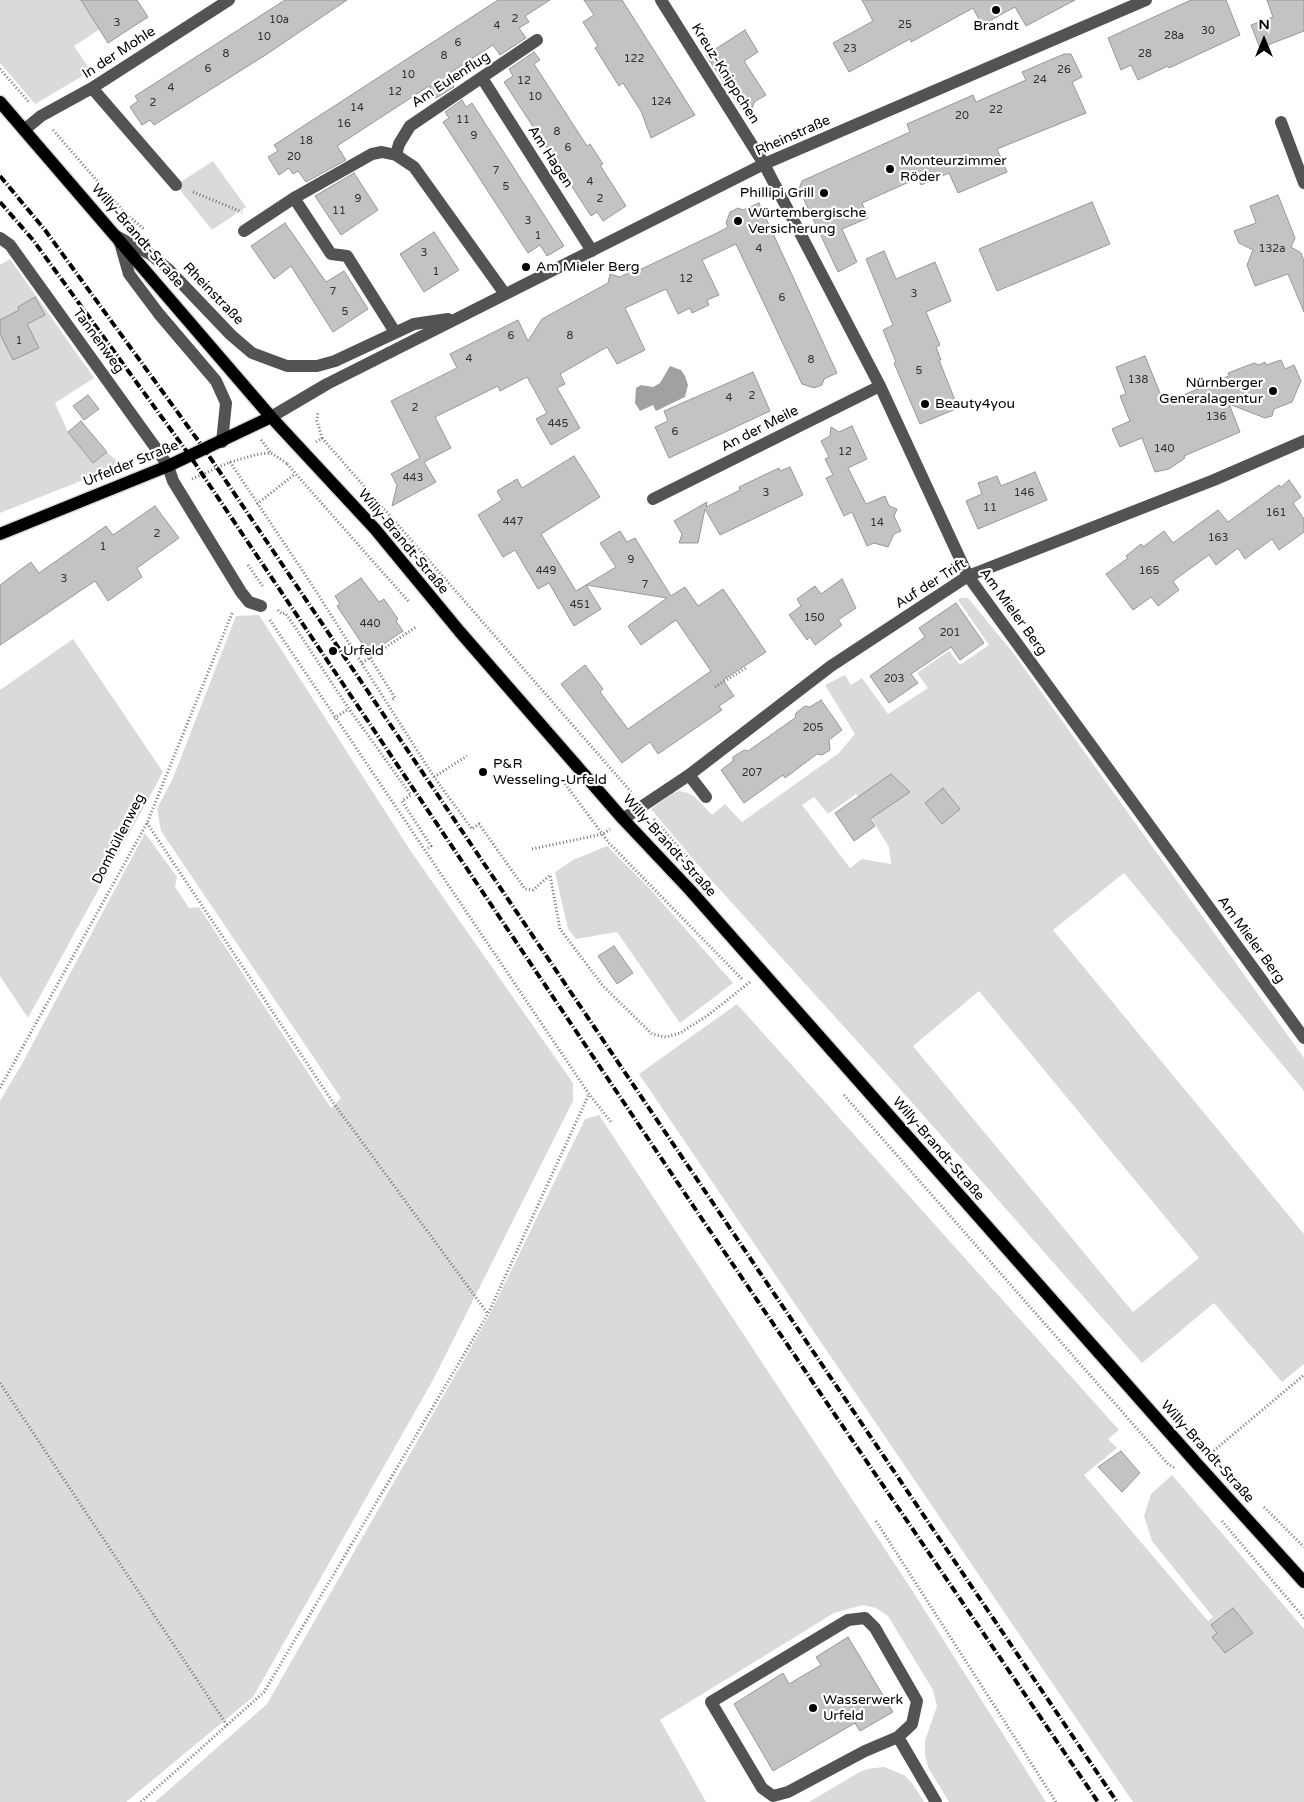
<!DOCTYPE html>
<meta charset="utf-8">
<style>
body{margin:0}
#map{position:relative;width:1304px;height:1802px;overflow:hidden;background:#fff;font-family:"Varela Round",sans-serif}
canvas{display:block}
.north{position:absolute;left:1239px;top:15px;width:50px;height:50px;-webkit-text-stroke:4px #fff;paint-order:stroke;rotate:0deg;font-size:14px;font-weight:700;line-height:20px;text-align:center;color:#000}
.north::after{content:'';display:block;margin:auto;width:18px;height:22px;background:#000;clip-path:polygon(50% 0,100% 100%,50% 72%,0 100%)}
</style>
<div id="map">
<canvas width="1304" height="1802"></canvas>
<div class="north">N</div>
</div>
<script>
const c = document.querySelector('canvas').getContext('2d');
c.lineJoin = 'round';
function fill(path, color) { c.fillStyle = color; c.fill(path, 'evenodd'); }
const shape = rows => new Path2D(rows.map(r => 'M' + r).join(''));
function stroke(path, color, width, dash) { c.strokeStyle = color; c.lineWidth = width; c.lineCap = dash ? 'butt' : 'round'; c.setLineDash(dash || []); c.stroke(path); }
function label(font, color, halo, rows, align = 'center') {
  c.font = font + ' "Varela Round",sans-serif'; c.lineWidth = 4.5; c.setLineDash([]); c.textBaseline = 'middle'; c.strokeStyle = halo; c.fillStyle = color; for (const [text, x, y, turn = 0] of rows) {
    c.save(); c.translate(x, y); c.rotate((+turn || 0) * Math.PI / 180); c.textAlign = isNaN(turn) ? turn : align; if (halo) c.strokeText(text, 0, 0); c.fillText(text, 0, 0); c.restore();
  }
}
const green = shape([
 [0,0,81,0,100,29,74,46,91,71,35,104,0,63],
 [213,161,246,207,212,230,176,185],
 [10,259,94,378,55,403,68,432,93,463,107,452,121,465,0,513,0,265],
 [960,598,968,598,1014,654,1304,1058,1304,1091,1124,873,1053,930,1304,1234,1304,1364,1282,1382,1214,1303,1142,1363,885,1072,704,872,651,809,672,794,679,791,688,793,695,797,712,815,725,804,742,822,839,753,855,734,825,685,845,675,851,685,862,678,888,714,928,688,917,673,949,651,960,665,989,645,958,600],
 [856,794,889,847,891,864,862,859,850,868,802,805,814,797,828,814],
 [979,991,1199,1258,1133,1312,913,1046],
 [259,615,410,850,573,1083,573,1101,433,1380,253,1697,126,1802,0,1802,0,1101,23,1062,145,833,177,877,175,887,189,908,199,907,331,1108,341,1098,161,831,157,809,173,778,236,616],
 [73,639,163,772,28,1018,0,976,0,690],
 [607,846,651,890,733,983,680,1023,617,932,576,939,568,929,555,872,573,860],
 [737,1004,1119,1430,1108,1439,1117,1448,1084,1475,1208,1621,1213,1617,1152,1541,1144,1516,1151,1494,1172,1475,1304,1629,1304,1802,1133,1802,639,1074],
 [599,1115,908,1584,1046,1802,949,1802,929,1769,925,1756,925,1741,937,1706,933,1690,888,1616,876,1608,863,1605,834,1613,660,1720,706,1802,155,1802,267,1704,489,1316,585,1119],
 [884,1767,904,1775,913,1784,924,1802,809,1802,858,1773,867,1769]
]);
const water = shape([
 [670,366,681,370,685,376,688,385,685,397,656,411,653,405,640,411,635,403,636,388,641,385,653,387,660,383]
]);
const building = shape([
 [81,0,137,0,148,17,108,43,81,0],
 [285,0,347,0,264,56,154,125,150,120,142,125,130,107,138,101,135,96,285,0],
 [498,0,550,0,525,16,529,22,519,28,526,38,500,55,493,45,447,75,454,87,436,98,429,86,337,146,346,160,306,182,298,171,293,174,289,168,279,175,268,157,278,151,274,145,498,0],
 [584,0,622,0,695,115,651,138,641,111,623,83,619,86,595,48,598,46,583,22,594,15,584,0],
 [862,0,1075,0,1026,26,1015,7,982,25,973,8,911,42,910,39,849,72,833,43,873,21,862,0],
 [1191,0,1226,0,1240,35,1169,68,1168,66,1138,80,1131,65,1121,70,1108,38,1191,0],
 [1267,0,1304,0,1304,31,1260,48,1251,25,1273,17,1267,0],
 [745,30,758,52,744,61,766,95,754,102,749,121,706,55,745,30],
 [534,52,540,60,534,64,587,146,590,144,603,164,600,165,626,206,603,221,597,212,591,216,504,82,513,76,509,69,534,52],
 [1064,54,1071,54,1082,77,1072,82,1086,113,997,149,1007,172,958,193,949,173,921,185,918,178,862,203,868,218,842,229,857,262,838,272,799,189,802,181,910,132,907,124,973,95,976,102,1026,80,1022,72,1064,54],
 [462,100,466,107,472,103,564,246,547,256,540,245,528,253,443,122,449,118,445,112,462,100],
 [354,173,378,210,341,235,315,196,354,173],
 [1278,195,1295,238,1291,247,1301,253,1304,261,1304,312,1288,274,1255,286,1247,265,1253,250,1239,243,1234,231,1256,223,1250,206,1278,195],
 [1092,202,1110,244,997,291,979,249,1092,202],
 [759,203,837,373,824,379,822,385,814,388,802,384,736,244,702,260,719,295,707,300,709,305,692,313,690,308,678,314,666,289,625,308,645,350,617,364,607,347,560,374,565,384,557,388,580,428,551,445,536,419,547,413,527,377,500,391,498,386,435,417,451,448,424,462,436,482,392,506,397,485,391,474,420,458,391,401,457,368,450,354,518,320,528,341,542,319,608,283,610,274,620,277,630,272,631,274,719,232,728,227,726,223,730,212,738,208,743,210,759,203],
 [285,223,326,282,344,271,368,309,333,332,291,266,274,279,251,246,285,223],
 [434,232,459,270,424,292,400,254,434,232],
 [884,251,896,279,935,262,951,301,926,312,940,345,936,347,941,360,939,360,958,408,920,424,894,363,896,362,883,330,893,325,866,259,884,251],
 [35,297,45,315,27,324,39,348,13,360,0,334,0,320,19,310,18,307,35,297],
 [1145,356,1164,403,1229,376,1228,373,1254,363,1259,365,1265,362,1266,365,1281,360,1285,369,1294,365,1301,381,1292,402,1274,409,1272,416,1265,418,1229,404,1240,432,1184,456,1185,458,1169,469,1155,472,1142,438,1120,447,1112,429,1130,421,1120,396,1126,394,1116,367,1145,356],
 [753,372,770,411,669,458,655,427,668,421,664,411,753,372],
 [88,395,99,409,84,420,73,406,88,395],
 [81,421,107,452,93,463,68,432,81,421],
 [852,426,867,459,848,468,866,504,885,496,889,506,897,509,894,516,901,531,894,534,888,547,874,543,867,546,852,512,844,516,826,478,833,475,825,459,829,457,821,441,830,436,831,427,839,432,852,426],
 [574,456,600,497,541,534,576,591,616,567,600,543,620,531,627,542,635,538,671,596,685,587,698,606,723,589,766,652,723,680,734,696,719,706,722,710,658,754,650,742,622,763,561,684,585,665,603,689,600,692,628,729,711,671,676,620,641,645,628,626,667,598,586,585,601,609,574,626,549,583,538,589,515,550,503,557,478,515,502,500,497,491,517,479,522,488,574,456],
 [790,467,803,495,720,535,705,509,698,543,679,543,682,534,674,521,707,502,706,507,740,490,739,487,764,475,779,468,780,471,790,467],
 [1035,472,1047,500,978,529,966,501,982,494,978,483,997,476,1001,486,1035,472],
 [1289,480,1301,497,1293,503,1304,519,1304,532,1279,550,1272,539,1245,559,1238,548,1216,565,1209,555,1173,581,1179,590,1158,606,1151,597,1133,610,1106,574,1128,558,1126,556,1141,544,1143,547,1164,531,1173,543,1218,510,1228,522,1279,485,1281,487,1289,480],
 [155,506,179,538,137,568,142,577,108,601,95,581,0,645,0,585,31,562,39,573,106,526,113,535,155,506],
 [361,578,379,602,384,599,398,619,396,621,403,631,369,654,337,606,340,604,335,596,361,578],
 [842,579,856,608,838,620,842,625,815,645,810,637,807,640,789,615,801,606,797,599,815,586,821,594,842,579],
 [956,603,984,643,960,660,951,647,911,674,918,683,889,703,870,676,925,637,919,628,956,603],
 [821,700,842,730,829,740,830,750,822,755,817,754,785,778,783,775,744,803,721,770,733,761,733,757,744,750,748,751,795,718,796,713,805,706,810,707,821,700],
 [891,774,910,792,870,819,875,826,854,841,835,813,891,774],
 [943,788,960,809,942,824,925,803,943,788],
 [614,946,633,973,617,984,598,956,614,946],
 [1121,1451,1140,1473,1122,1492,1098,1467,1121,1451],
 [1233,1608,1253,1633,1225,1653,1212,1637,1217,1633,1211,1625,1233,1608],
 [848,1637,893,1712,860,1731,855,1723,773,1771,734,1704,783,1673,789,1684,821,1665,816,1657,848,1637]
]);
const path = shape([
 [0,69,29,102],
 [53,130,124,212,145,230],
 [193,192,242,212],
 [322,438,632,793],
 [261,440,271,453],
 [316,442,322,438,317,421,318,411],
 [230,462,312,585,434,777,472,829,479,824,525,889,533,890,550,875,560,929,603,986,652,1034,666,1037,680,1033,707,1016,750,982],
 [287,464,409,602],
 [192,479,230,462,259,454,271,453,288,464],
 [257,504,295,474],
 [248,565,264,588],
 [278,610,282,614,285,613,291,621,349,709,411,795,402,801,431,846,426,850],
 [270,620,589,1094,611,1122],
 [370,658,395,698,392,700],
 [362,663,416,627],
 [715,687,746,668],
 [334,718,349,709],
 [434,777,467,756],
 [563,781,609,843,743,980],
 [654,819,696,867],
 [147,823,332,1101,488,1314],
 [532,849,603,834,610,829],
 [0,1088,147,823,233,611],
 [844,1095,1168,1464,1175,1468],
 [0,1383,227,1725],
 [1211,1453,1304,1375],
 [1264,1507,1304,1547],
 [876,1521,1056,1802],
 [1222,1521,1304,1618],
 [141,1802,264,1692,488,1314,589,1094]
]);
const minor = shape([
 [661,0,764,164,880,386,968,576,1304,1038],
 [482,78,592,251],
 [92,88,176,185],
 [1281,122,1304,183],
 [24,130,41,116,92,88,229,0],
 [396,155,414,167,505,294],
 [294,198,331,254,347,256,395,332],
 [244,231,294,198,372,154,382,152,396,155,399,144,410,126,537,40],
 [118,237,150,254,168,269,231,335,252,353,287,366,317,366,335,361,414,324,448,319],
 [0,238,10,245,160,454,168,466,173,481,241,592,249,602,261,606],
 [119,239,129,274,159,314,216,381,226,403,222,442],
 [271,417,327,384,764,164,1146,0],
 [653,499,880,386],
 [689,775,706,797],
 [623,819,689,775,831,666,968,576,1214,480,1304,441],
 [898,1737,912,1724,917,1701,875,1628,865,1618,848,1620,711,1702,762,1788,773,1796,788,1792,865,1751,898,1737,936,1802]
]);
const major = shape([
 [0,102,271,417,375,529,460,632,623,819,690,890,1198,1465,1304,1582],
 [0,534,168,466,271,417]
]);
const rail = shape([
 [0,176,45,230,205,450,1117,1802],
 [0,202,33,240,190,456,702,1219,1098,1802]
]);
const markers = [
 [996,10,5,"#000"],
 [890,169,5,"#000"],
 [824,193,5,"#000"],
 [738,221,5,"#000"],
 [526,267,5,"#000"],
 [1273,391,5,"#000"],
 [925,404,5,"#000"],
 [333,651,5,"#000"],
 [483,772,5,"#000"],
 [813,1708,5,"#000"]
];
const numberNames = [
 ["2",515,19],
 ["10a",279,20],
 ["3",117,23],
 ["25",905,25],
 ["4",497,26],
 ["30",1208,31],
 ["28a",1174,36],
 ["10",264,37],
 ["6",458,43],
 ["23",850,49],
 ["8",226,54],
 ["28",1145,54],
 ["8",444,56],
 ["122",634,59],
 ["6",208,69],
 ["26",1064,70],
 ["10",408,75],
 ["24",1040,80],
 ["12",524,81],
 ["4",171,88],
 ["12",395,92],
 ["10",535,97],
 ["124",661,102],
 ["2",153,103],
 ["14",357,108],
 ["22",996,110],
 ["20",962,116],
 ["11",463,120],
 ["16",344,124],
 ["8",557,132],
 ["9",474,136],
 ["18",306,141],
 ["6",568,148],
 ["20",294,157],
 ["7",496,171],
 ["4",590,182],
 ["5",506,187],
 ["9",358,199],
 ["2",600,199],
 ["11",339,211],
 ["3",528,221],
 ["1",538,236],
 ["4",759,249],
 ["132a",1272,249],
 ["3",424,253],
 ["1",436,272],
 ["12",686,279],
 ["7",333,292],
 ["3",914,294],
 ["6",782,298],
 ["5",345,312],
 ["6",511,336],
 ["8",570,336],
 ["1",19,341],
 ["4",469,359],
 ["8",811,360],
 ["5",919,371],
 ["138",1138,380],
 ["2",752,396],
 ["4",729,398],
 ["2",415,408],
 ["136",1216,417],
 ["445",558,424],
 ["6",675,432],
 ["140",1164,449],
 ["12",845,452],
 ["443",413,478],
 ["3",766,493],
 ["146",1024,493],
 ["11",990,508],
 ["161",1276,513],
 ["447",513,522],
 ["14",877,523],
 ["2",157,534],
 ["163",1218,538],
 ["1",103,547],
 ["9",631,560],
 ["449",546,571],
 ["165",1149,571],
 ["3",64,579],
 ["7",645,585],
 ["451",580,605],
 ["150",814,618],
 ["440",370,624],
 ["201",950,633],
 ["203",894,679],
 ["205",813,728],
 ["207",752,773]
];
const poiNames = [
 ["Brandt",996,26,"center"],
 ["Monteurzimmer",900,161],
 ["Röder",900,177],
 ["Phillipi Grill",814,193,"right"],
 ["Würtembergische",748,213],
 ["Versicherung",748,229],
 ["Am Mieler Berg",536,267],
 ["Nürnberger",1263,383,"right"],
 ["Generalagentur",1263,399,"right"],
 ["Beauty4you",935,404],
 ["Urfeld",343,651],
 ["P&R",493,764],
 ["Wesseling-Urfeld",493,780],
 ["Wasserwerk",823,1700],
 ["Urfeld",823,1716]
];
const streetNames = [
 ["In der Mohle",119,53,-33],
 ["Kreuz-Knippchen",725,74,58],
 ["Am Eulenflug",451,80,-33],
 ["Rheinstraße",793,136,-24],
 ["Am Hagen",550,157,57],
 ["Willy-Brandt-Straße",137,236,49],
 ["Rheinstraße",213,294,46],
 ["Tannenweg",98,341,54],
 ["An der Meile",760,429,-27],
 ["Urfelder Straße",131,464,-22],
 ["Willy-Brandt-Straße",403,542,50],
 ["Auf der Trift",931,584,-32],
 ["Am Mieler Berg",1013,612,54],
 ["Domhüllenweg",119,839,-63],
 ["Willy-Brandt-Straße",669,846,48],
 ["Am Mieler Berg",1251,940,54],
 ["Willy-Brandt-Straße",938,1149,49],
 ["Willy-Brandt-Straße",1207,1452,48]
];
fill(green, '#dadada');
fill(water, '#a1a1a1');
fill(building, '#c3c3c3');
stroke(building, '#979797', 1);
stroke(major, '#dbdbdb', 15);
stroke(path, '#757575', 3, [1, 2.5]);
stroke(minor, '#535353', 12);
stroke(major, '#000', 12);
stroke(rail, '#000', 4, [8, 2.5, 1, 2.5]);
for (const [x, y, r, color] of markers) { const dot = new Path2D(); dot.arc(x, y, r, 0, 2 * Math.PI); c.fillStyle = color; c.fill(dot); stroke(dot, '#fff', 2); }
label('11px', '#313131', null, numberNames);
label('14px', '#000', '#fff', poiNames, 'left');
label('14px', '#000', '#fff', streetNames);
</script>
